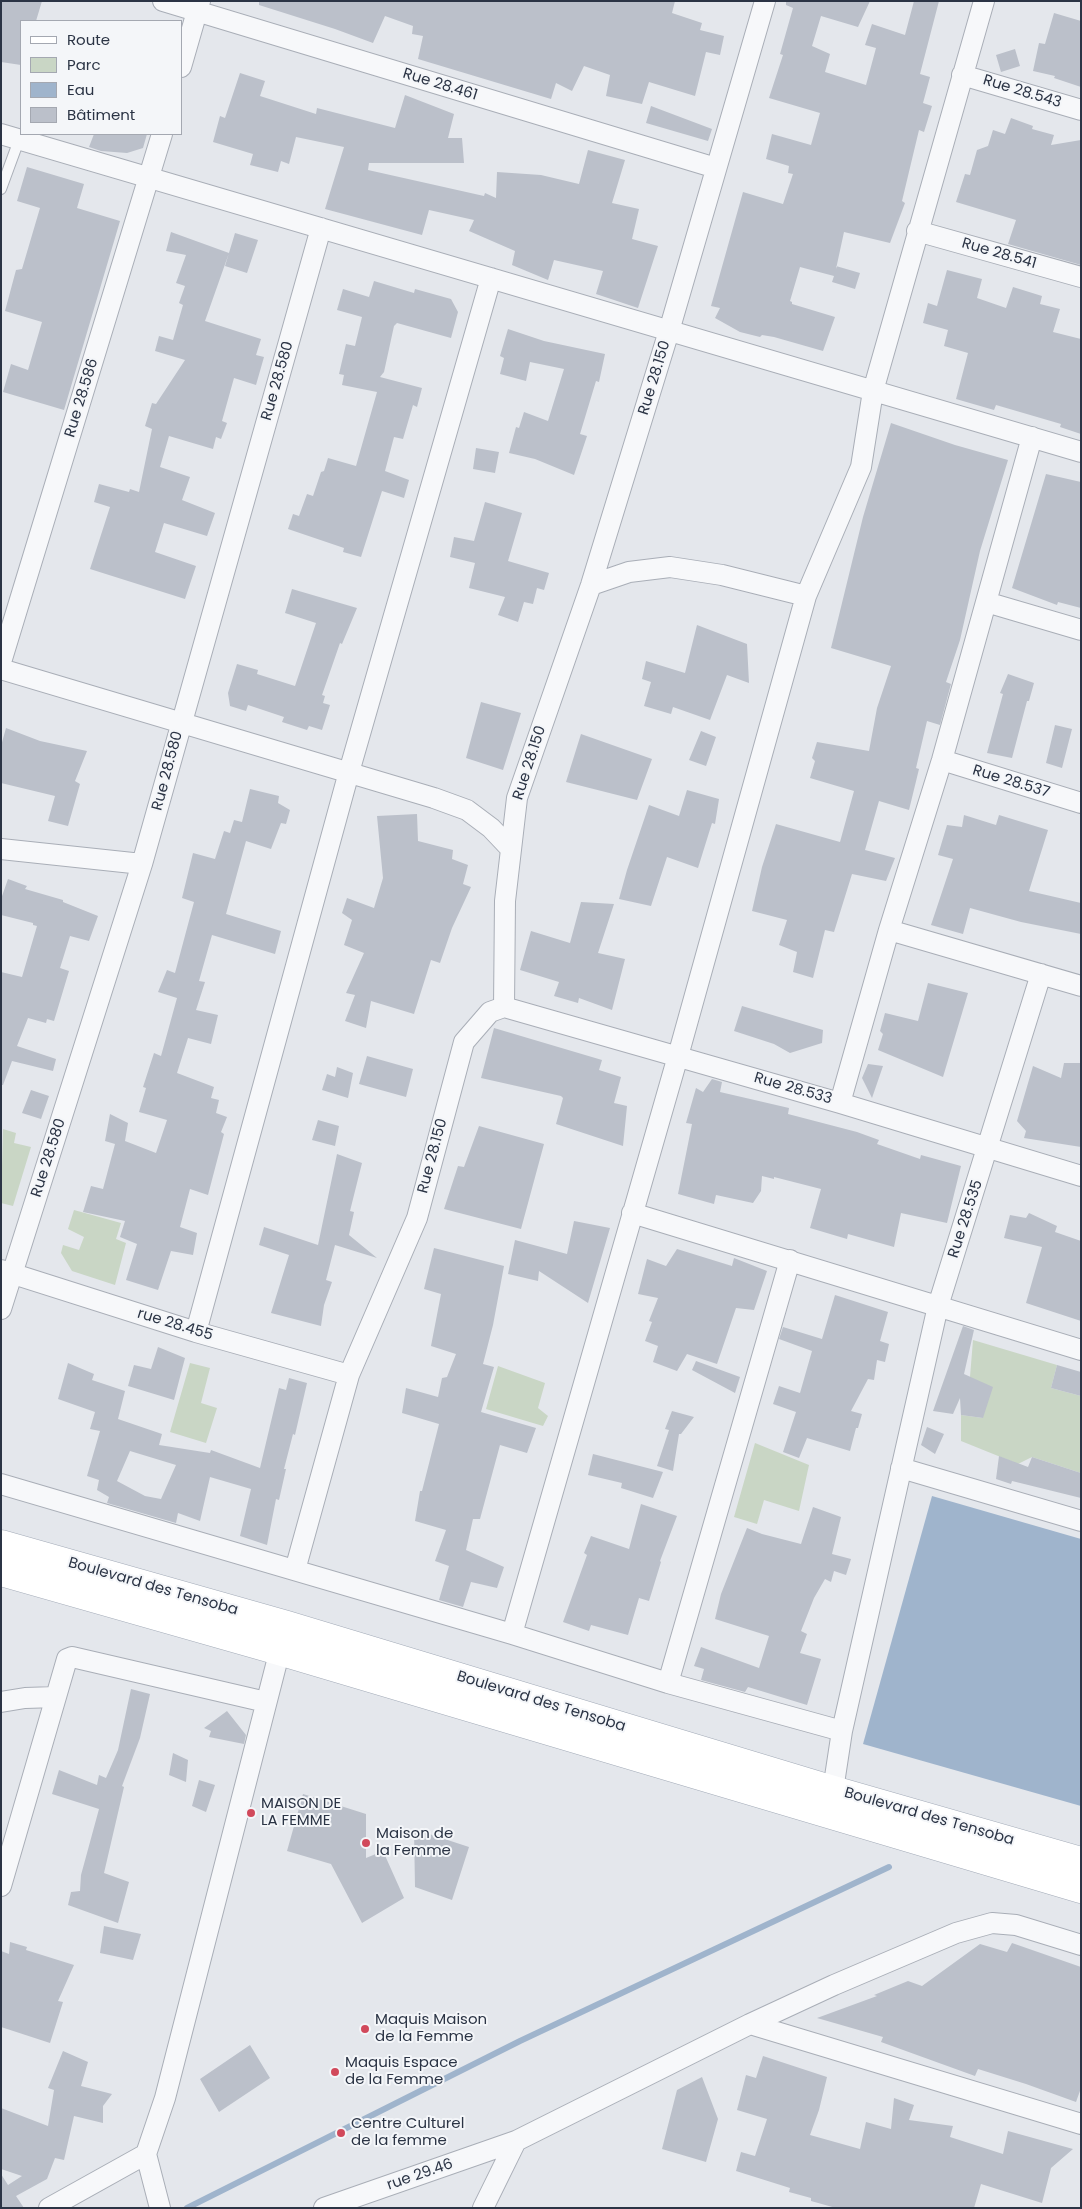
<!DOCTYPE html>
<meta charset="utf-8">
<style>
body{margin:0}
#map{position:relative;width:1082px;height:2209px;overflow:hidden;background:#e4e7ec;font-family:Poppins,sans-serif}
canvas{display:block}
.frame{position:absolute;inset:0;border:2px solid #2b3445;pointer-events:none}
.legend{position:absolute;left:20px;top:20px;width:162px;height:115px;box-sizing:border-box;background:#f4f6f9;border:1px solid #a4a8b1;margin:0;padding:6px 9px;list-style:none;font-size:15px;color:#2b3445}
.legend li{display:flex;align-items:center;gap:10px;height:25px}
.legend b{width:25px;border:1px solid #a4a8b1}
</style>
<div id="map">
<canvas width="1082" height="2209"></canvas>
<div class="frame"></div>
<ul class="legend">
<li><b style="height:6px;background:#fff"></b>Route</li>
<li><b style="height:14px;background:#c9d6c5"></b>Parc</li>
<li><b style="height:14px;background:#9fb4cc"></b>Eau</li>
<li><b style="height:14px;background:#bbc0ca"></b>Bâtiment</li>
</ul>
</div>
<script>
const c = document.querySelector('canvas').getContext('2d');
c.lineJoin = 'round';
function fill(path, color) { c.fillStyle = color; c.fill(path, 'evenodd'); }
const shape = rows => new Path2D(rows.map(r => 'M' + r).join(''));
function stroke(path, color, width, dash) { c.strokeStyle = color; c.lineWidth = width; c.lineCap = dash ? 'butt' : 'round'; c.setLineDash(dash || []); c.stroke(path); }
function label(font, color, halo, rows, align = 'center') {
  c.font = font + ' Poppins,sans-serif'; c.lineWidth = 4; c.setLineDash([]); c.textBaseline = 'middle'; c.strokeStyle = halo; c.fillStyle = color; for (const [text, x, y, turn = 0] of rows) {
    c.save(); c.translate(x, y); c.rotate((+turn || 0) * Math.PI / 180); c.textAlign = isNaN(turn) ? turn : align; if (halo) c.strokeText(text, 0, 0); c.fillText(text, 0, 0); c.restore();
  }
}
const green = shape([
 [3,1129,16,1133,14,1143,31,1147,13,1206,1,1203],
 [74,1210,121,1223,116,1239,126,1243,115,1285,72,1271,61,1253,63,1245,79,1250,84,1237,68,1229],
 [973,1340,1057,1365,1051,1388,1081,1396,1081,1473,1032,1457,1018,1464,961,1441,961,1415,983,1418,970,1377],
 [190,1363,210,1368,201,1403,217,1408,206,1443,170,1432],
 [498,1366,545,1383,538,1408,548,1416,543,1426,486,1409],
 [755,1443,809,1465,799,1511,764,1500,757,1524,734,1517]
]);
const water = shape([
 [932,1496,1081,1539,1081,1806,863,1744]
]);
const stream = shape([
 [187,2208,520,2041,889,1867]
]);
const building = shape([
 [1,1,42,1,36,21,21,21,21,65,1,62],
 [259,1,675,1,672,13,702,23,700,30,724,36,720,55,706,52,695,96,649,82,642,104,606,96,610,75,584,66,572,91,556,83,551,99,418,59,423,36,412,34,413,26,385,16,373,43,335,29,259,5],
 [786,1,870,1,858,27,821,16,812,46,830,54,825,72,866,85,876,48,865,45,872,24,905,35,914,1,939,1,920,74,930,77,923,103,932,106,924,132,919,130,902,201,905,203,890,243,844,232,836,269,836,266,860,273,855,289,832,282,834,276,800,267,790,301,792,302,792,304,835,317,823,351,774,337,762,335,760,337,740,332,715,318,720,308,711,306,743,192,783,204,793,174,788,173,789,166,766,159,772,134,811,145,820,113,769,98,783,55,780,54,793,8,786,5],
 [1054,13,1081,21,1081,87,1054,78,1055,76,1033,71,1039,43,1045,44],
 [1015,49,1020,66,1001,72,996,55],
 [240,73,265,81,260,96,316,114,317,108,395,128,405,95,454,114,448,138,462,138,464,163,369,163,368,170,484,196,485,193,496,198,497,172,541,175,579,184,588,150,625,160,612,203,639,209,632,239,658,246,638,308,596,294,603,271,554,260,548,280,512,265,515,251,469,231,474,220,429,210,422,235,325,209,344,147,296,137,289,164,281,161,278,172,250,165,253,154,213,142,220,116,225,118],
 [651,106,712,129,708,141,646,123],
 [1011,118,1033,126,1032,129,1054,135,1051,145,1081,140,1081,265,1008,244,1016,220,956,202,965,174,970,175,977,150,988,146,993,130,1005,134],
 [94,134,147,134,143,148,127,153,101,151,89,147],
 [27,167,84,184,77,208,120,221,64,410,3,392,11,364,28,370,42,322,5,311,16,270,22,269,40,208,17,201],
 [171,232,229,253,205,321,261,339,256,355,264,357,256,385,234,378,222,421,227,423,221,439,216,437,213,449,169,436,160,467,190,477,182,500,215,513,207,536,164,523,155,552,196,566,185,599,90,569,110,507,94,502,99,484,129,492,130,489,139,492,152,429,145,426,152,403,156,404,185,360,155,351,159,336,173,340,183,305,179,303,185,286,176,283,186,255,166,251],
 [235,233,258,240,247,273,225,266],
 [947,270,982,279,977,298,1006,308,1013,287,1042,296,1040,304,1060,309,1053,332,1081,339,1081,434,1060,427,1061,424,996,405,994,410,956,399,968,353,944,346,948,330,923,323,928,303,937,306],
 [374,281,414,293,415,289,451,299,458,312,451,338,397,323,394,326,384,372,380,377,422,388,417,407,413,405,403,439,394,437,385,471,409,480,404,498,382,491,361,557,343,552,344,548,288,529,293,514,299,516,307,494,313,496,321,472,324,471,328,458,356,466,377,392,342,385,344,375,339,374,346,344,355,346,362,317,337,310,343,289,369,297],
 [508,329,544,341,605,354,599,382,596,381,580,434,587,436,574,475,535,459,509,453,516,427,519,428,524,412,548,421,564,369,530,362,526,381,500,374,504,358,500,356],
 [891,423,955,445,1008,460,980,551,960,640,946,682,951,684,940,725,927,721,916,768,919,769,909,810,879,801,865,850,895,858,886,881,852,874,834,932,825,930,813,978,793,972,797,952,779,945,787,920,752,911,762,867,776,824,840,842,854,791,810,778,815,761,812,758,817,742,869,751,877,708,891,666,831,648,863,517],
 [476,448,499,452,495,473,473,469],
 [1046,474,1081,482,1081,608,1058,602,1057,605,1012,588],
 [485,502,522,513,508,561,549,573,544,590,537,588,533,604,524,602,518,622,498,615,505,597,469,588,475,563,450,557,454,537,474,541],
 [292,589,357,608,342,644,340,643,322,695,325,696,323,703,330,705,322,730,309,726,307,730,282,722,284,717,248,705,246,711,230,706,228,693,237,664,258,670,257,674,295,686,316,623,285,613],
 [697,625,747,644,749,683,727,675,710,720,673,707,671,714,644,706,651,682,642,679,646,661,685,673],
 [1008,674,1034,683,1029,701,1027,701,1012,758,987,753,1003,694,1000,693],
 [481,702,521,713,503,770,466,758],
 [1055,725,1072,729,1062,768,1046,763],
 [6,728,40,741,87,751,75,781,80,784,68,826,48,821,55,796,1,783,1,746],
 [701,731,716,737,706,766,689,760],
 [581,734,652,759,637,800,566,782],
 [250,789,279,796,278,803,290,810,286,824,281,823,271,849,246,841,226,914,281,931,275,954,212,935,199,981,205,982,196,1010,218,1015,211,1044,188,1038,177,1073,214,1087,211,1098,219,1100,216,1113,227,1117,221,1132,224,1134,208,1195,190,1189,180,1227,197,1233,193,1255,171,1251,158,1290,126,1280,137,1244,120,1237,125,1221,83,1212,91,1186,103,1189,115,1144,105,1141,110,1114,128,1123,125,1141,156,1153,167,1120,139,1112,146,1088,143,1087,154,1053,161,1056,177,998,158,992,167,970,175,973,194,902,182,898,193,853,215,859,224,831,230,833,234,820,242,822],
 [687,790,719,799,715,824,712,823,698,868,667,857,651,906,619,899,627,870,649,805,679,816],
 [417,814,418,841,453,850,452,859,468,865,463,884,471,887,452,928,440,963,431,960,414,1014,371,1001,366,1028,345,1021,355,995,346,993,364,953,344,945,352,920,342,913,347,898,374,908,383,878,377,816],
 [964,815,996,825,999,815,1048,830,1029,891,1081,903,1081,934,1021,922,970,908,963,934,931,925,953,859,938,855,947,825,962,827],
 [8,879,27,886,25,889,63,900,63,902,98,916,89,941,70,936,60,968,69,971,54,1021,47,1019,46,1023,28,1018,17,1046,56,1059,53,1071,12,1061,3,1085,1,1085,1,972,22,977,37,926,33,925,33,923,1,915,1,899],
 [581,902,614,904,598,953,625,959,612,1010,579,998,578,1003,554,996,559,982,520,970,531,931,570,943],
 [928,983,968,993,943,1077,878,1050,883,1034,880,1031,885,1013,918,1021],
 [742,1006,823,1030,822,1043,790,1053,774,1044,734,1031],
 [494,1028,602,1060,599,1070,621,1077,614,1103,627,1106,623,1146,556,1124,563,1098,561,1096,481,1078],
 [367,1056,413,1069,406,1097,359,1084],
 [1064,1063,1081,1063,1081,1147,1024,1138,1026,1131,1017,1121,1033,1066,1061,1078],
 [868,1064,883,1066,872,1098,862,1078],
 [337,1067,353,1073,348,1098,322,1090,327,1074,335,1077],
 [712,1079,722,1082,720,1092,789,1108,788,1114,857,1132,879,1140,877,1144,920,1159,921,1155,961,1166,947,1223,901,1213,894,1247,848,1234,847,1239,810,1228,821,1189,774,1177,774,1179,762,1176,761,1191,753,1203,716,1195,714,1204,678,1194,692,1124,686,1123,696,1088,703,1092],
 [31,1090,49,1096,41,1119,22,1113],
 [318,1120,339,1126,335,1146,312,1140],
 [479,1126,544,1144,521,1229,444,1209,458,1166,464,1167],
 [337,1154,362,1163,350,1211,354,1212,349,1235,377,1258,335,1245,326,1280,332,1282,324,1305,321,1326,271,1313,289,1255,259,1245,264,1227,318,1245],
 [1029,1213,1057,1226,1055,1232,1081,1241,1081,1321,1026,1303,1042,1247,1004,1238,1010,1215,1026,1218],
 [574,1221,610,1228,588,1303,539,1271,538,1281,508,1274,515,1240,567,1254],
 [434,1248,504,1266,493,1325,483,1364,494,1367,481,1412,536,1428,527,1453,500,1445,480,1519,473,1519,466,1550,504,1567,497,1588,471,1582,463,1607,439,1600,449,1566,435,1561,446,1530,415,1521,420,1491,422,1491,439,1424,402,1413,406,1388,438,1397,442,1378,447,1377,456,1354,431,1346,441,1294,424,1289],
 [677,1249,732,1266,734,1258,767,1271,754,1310,736,1308,717,1364,687,1354,677,1371,653,1362,658,1346,645,1341,652,1322,649,1321,658,1298,638,1294,647,1259,666,1266],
 [835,1295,888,1312,880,1341,889,1344,885,1362,877,1360,874,1380,868,1379,851,1411,862,1414,858,1428,856,1428,850,1451,807,1438,799,1458,783,1452,796,1412,773,1404,779,1386,800,1393,812,1351,779,1339,783,1327,822,1339],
 [963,1326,974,1330,964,1374,993,1387,983,1418,961,1415,960,1398,953,1414,933,1411],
 [158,1347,185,1358,174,1400,128,1386,134,1365,151,1369],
 [696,1361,740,1377,735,1393,692,1370],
 [68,1363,94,1374,92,1380,125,1391,118,1419,162,1434,159,1445,210,1453,211,1450,260,1468,279,1388,286,1390,289,1378,307,1383,295,1435,293,1434,284,1469,286,1469,279,1500,276,1499,267,1545,240,1536,251,1489,210,1477,200,1521,178,1513,176,1523,107,1503,109,1497,97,1490,99,1480,87,1476,100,1431,90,1429,95,1412,58,1399],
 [130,1451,176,1465,161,1499,145,1496,117,1481],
 [1057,1365,1081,1372,1081,1396,1051,1388],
 [672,1411,694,1417,681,1434,679,1434,673,1471,657,1466,669,1430,665,1429],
 [927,1427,944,1434,935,1454,921,1445],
 [593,1454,663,1472,653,1498,621,1488,622,1483,588,1475],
 [999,1456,1028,1467,1032,1457,1081,1473,1081,1498,1012,1481,1011,1484,996,1479],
 [641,1504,677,1516,660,1561,661,1562,649,1601,639,1598,628,1635,591,1625,589,1631,563,1622,587,1555,584,1553,591,1536,629,1549],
 [813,1507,841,1517,832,1554,851,1559,846,1575,834,1571,831,1582,825,1579,814,1598,801,1631,807,1634,800,1653,821,1659,807,1705,748,1687,745,1692,701,1680,704,1669,694,1666,701,1647,759,1668,769,1636,715,1619,721,1594,747,1528,762,1534,801,1544],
 [131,1689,150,1694,140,1738,122,1786,124,1787,104,1873,129,1882,118,1923,68,1905,71,1892,80,1891,81,1875,99,1809,52,1794,59,1770,97,1785,99,1775,106,1778,118,1750],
 [227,1711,246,1735,244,1744,209,1737,211,1731,204,1728],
 [173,1753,188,1760,186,1782,169,1775],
 [199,1780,215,1785,206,1812,192,1806],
 [303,1794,366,1814,366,1858,383,1851,404,1898,362,1923,331,1864,287,1851],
 [414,1829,469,1847,452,1900,415,1887],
 [104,1926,141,1934,133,1960,100,1953],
 [10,1942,27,1947,26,1950,74,1965,58,2001,63,2002,50,2043,1,2027,1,1951,9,1954],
 [1012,1943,1081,1967,1081,2088,1076,2102,1026,2084,978,2069,975,2076,881,2042,883,2037,817,2018,877,1996,874,1995,908,1981,922,1986,980,1944,1007,1952],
 [250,2045,270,2078,219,2112,200,2079],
 [63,2051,88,2062,81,2086,112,2094,103,2106,103,2123,74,2116,64,2160,55,2158,47,2179,16,2196,24,2208,1,2208,1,2174,8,2185,22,2176,1,2169,1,2108,48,2126,54,2090,48,2088],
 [763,2056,827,2077,819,2110,810,2135,860,2149,866,2122,891,2129,894,2098,914,2105,909,2120,953,2126,950,2137,1003,2154,1008,2131,1073,2149,1051,2168,1042,2203,981,2184,974,2208,836,2208,811,2201,811,2198,789,2192,790,2188,736,2171,741,2152,755,2156,767,2119,737,2110,746,2075,756,2078],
 [702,2077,718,2119,706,2162,662,2149,677,2090]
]);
const lane = shape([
 [1,189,19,140]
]);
const street = shape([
 [163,1,716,168],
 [181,67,200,1],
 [962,75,1081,110],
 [1,134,1081,452],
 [917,231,1081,277],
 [591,585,629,572,670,567,722,575,806,596],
 [986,602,1081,630],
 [1,662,162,134],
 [1,669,434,798,467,810,491,828,510,848],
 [942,760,1081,803],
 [1,849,142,864],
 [889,930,1081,986],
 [504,1007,840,1103,1081,1176],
 [840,1103,889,930,942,760,1032,437],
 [632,1213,1081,1350],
 [1,1270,196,1332,349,1375],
 [1,1309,142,864,321,228],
 [196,1332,349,772,491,278],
 [901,1468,1081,1521],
 [1,1484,512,1634,668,1683,842,1731],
 [295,1570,349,1375,417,1218,464,1042,490,1012,504,1007,505,901,517,798,591,585,669,331,765,1],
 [512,1634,678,1056,806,596,861,467,873,391,984,1],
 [668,1683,790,1260],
 [1,1702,25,1698,56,1697],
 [833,1790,842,1731,938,1306,1041,974],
 [1,1886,67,1659,72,1657,266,1702],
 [750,2024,1081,2124],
 [146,2154,160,2208],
 [49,2208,146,2154,165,2098,283,1638],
 [324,2208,516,2141,750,2024,834,1985,956,1933,992,1923,1016,1925,1081,1945],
 [483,2208,516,2141]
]);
const primary = shape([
 [1,1544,287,1625,833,1790,1081,1861],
 [1,1572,279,1651,1081,1889]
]);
const markers = [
 [251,1813,5,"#d1495b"],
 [366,1843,5,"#d1495b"],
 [365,2029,5,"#d1495b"],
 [335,2072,5,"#d1495b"],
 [341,2133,5,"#d1495b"]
];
const streetNames = [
 ["Rue 28.461",440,85,17],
 ["Rue 28.543",1022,92,17],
 ["Rue 28.541",999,254,16],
 ["Rue 28.150",655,378,-73],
 ["Rue 28.580",278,381,-74],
 ["Rue 28.586",82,398,-73],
 ["Rue 28.150",530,763,-72],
 ["Rue 28.580",168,771,-75],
 ["Rue 28.537",1011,782,17],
 ["Rue 28.533",793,1089,16],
 ["Rue 28.150",433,1156,-75],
 ["Rue 28.580",49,1158,-72],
 ["Rue 28.535",966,1219,-72],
 ["rue 28.455",175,1325,17],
 ["Boulevard des Tensoba",153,1587,16],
 ["Boulevard des Tensoba",541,1702,17],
 ["Boulevard des Tensoba",929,1817,16],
 ["rue 29.46",420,2175,-19]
];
const poiNames = [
 ["MAISON DE",261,1804],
 ["LA FEMME",261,1821],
 ["Maison de",376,1834],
 ["la Femme",376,1851],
 ["Maquis Maison",375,2020],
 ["de la Femme",375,2037],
 ["Maquis Espace",345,2063],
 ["de la Femme",345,2080],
 ["Centre Culturel",351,2124],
 ["de la femme",351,2141]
];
fill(green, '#c9d6c5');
fill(water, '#9fb4cc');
stroke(stream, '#9fb4cc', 6);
fill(building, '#bbc0ca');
stroke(lane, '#a9aeb7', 12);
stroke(street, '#a9aeb7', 22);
stroke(primary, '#a3abb8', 29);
stroke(lane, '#f7f8fa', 10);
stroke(street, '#f7f8fa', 20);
stroke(primary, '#fff', 28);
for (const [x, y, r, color] of markers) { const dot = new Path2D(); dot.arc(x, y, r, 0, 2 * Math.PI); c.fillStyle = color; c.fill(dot); stroke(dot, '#f4f6f9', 2); }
label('15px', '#2b3445', '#f4f6f9', streetNames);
label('15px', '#2b3445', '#f4f6f9', poiNames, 'left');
</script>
